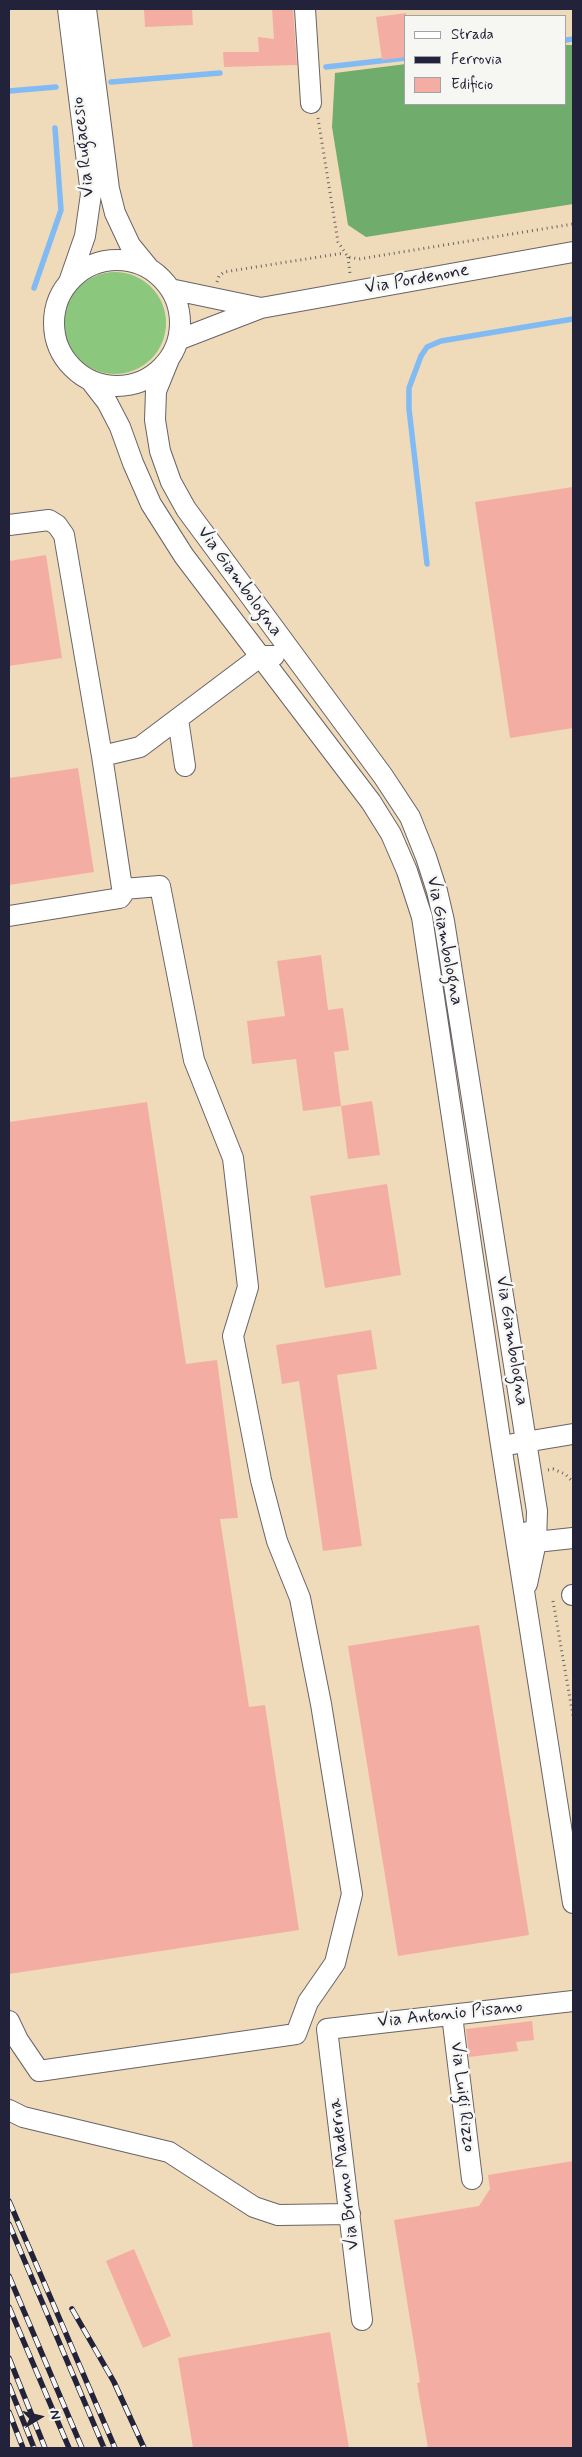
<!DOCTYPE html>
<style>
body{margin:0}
#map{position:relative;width:582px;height:2457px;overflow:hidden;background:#efdbb9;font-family:Mynerve,sans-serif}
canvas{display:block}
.frame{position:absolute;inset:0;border:10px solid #22223b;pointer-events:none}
.legend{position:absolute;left:404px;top:15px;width:162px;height:90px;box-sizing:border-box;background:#f6f6f2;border:1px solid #a1a1a9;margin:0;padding:6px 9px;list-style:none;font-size:15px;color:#22223b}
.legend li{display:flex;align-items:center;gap:10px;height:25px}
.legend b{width:25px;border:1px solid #a1a1a9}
.north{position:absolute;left:15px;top:2392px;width:50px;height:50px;-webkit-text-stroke:4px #f6f6f2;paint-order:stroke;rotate:81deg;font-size:14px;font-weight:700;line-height:20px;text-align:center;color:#22223b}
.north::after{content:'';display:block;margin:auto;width:18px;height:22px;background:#22223b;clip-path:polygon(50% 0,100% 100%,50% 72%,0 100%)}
</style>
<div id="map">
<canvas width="582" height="2457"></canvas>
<div class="frame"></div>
<ul class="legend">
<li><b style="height:6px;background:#fff"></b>Strada</li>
<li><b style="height:6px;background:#22223b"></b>Ferrovia</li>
<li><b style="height:14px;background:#f4ada3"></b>Edificio</li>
</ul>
<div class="north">N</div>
</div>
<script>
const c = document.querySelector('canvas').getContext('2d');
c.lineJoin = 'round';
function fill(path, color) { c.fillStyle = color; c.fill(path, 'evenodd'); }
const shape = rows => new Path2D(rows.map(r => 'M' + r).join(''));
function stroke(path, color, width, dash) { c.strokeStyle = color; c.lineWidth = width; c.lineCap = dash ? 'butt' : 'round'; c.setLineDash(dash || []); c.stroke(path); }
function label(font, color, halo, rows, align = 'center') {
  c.font = font + ' Mynerve,sans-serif'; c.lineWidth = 5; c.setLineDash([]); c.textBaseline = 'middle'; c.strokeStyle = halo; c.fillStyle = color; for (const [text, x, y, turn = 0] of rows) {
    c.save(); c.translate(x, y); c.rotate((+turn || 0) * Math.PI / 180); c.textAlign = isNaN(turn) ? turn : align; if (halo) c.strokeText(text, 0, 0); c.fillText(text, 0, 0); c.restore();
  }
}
const green = shape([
 '64 323a51 51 0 1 1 102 0a51 51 0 1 1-102 0Z'
]);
const forest = shape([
 [566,45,573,45,573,204,366,237,348,225,332,127,335,73,406,64,406,104,566,104]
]);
const stream = shape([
 [566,40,573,39],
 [326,67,406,58],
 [111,82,220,73],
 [9,91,56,87],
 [34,288,61,210,55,128],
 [427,564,409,409,409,388,421,356,427,347,441,341,573,319]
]);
const building = shape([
 [144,9,192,9,193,25,145,27],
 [272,9,293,9,297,65,224,67,223,52,259,52,258,37,274,39],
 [406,13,406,57,382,60,376,17],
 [573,487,573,728,510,738,475,502],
 [46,555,62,658,9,666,9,561],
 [78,768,94,872,9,885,9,778],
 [321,955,328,1010,343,1008,349,1050,334,1052,341,1106,303,1111,296,1059,252,1064,247,1021,285,1016,277,961],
 [372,1101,380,1155,348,1159,341,1106],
 [147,1102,186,1364,217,1360,238,1518,220,1519,249,1707,265,1705,299,1930,9,1974,9,1122],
 [387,1184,401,1275,325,1288,310,1196],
 [371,1330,377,1369,337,1375,362,1546,323,1551,299,1381,282,1384,276,1345],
 [479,1625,529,1935,398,1956,348,1646],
 [532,2021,534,2040,516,2042,518,2051,469,2057,466,2029],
 [573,2161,573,2448,428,2448,417,2383,420,2382,394,2220,479,2206,490,2189,488,2175],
 [134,2249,171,2336,143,2348,106,2261],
 [330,2332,349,2448,193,2448,178,2358]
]);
const path = shape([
 [318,118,338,242,348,257,359,259,573,224],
 [348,257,350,274],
 [217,282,219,276,224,272,344,253],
 [548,1470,553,1469,565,1474,573,1482],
 [553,1601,573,1716]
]);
const minor = shape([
 [68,9,91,194,85,236,69,282],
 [86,9,109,189,115,213,130,245,148,267],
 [305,9,311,103],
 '54 323a63 63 0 1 1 126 0a63 63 0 1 1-126 0Z',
 [170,289,261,308],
 [178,340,261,308,573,252],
 [169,359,156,391,155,420,160,451,171,482,186,509,383,776,410,817,426,857,437,891,444,921,537,1511,536,1542,527,1584],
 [90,380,107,402,120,427,133,463,151,504,184,556,371,802,391,834,407,871,422,917,501,1445,573,1903],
 [9,525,49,520,57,525,64,535,102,756,123,894,120,898,9,916],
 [178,719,185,766],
 [102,756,140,747,261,656,274,656],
 [513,1444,573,1434],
 [528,1532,536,1542,573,1538],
 [572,1595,573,1595],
 [452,2015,472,2179],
 [9,2021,18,2040,39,2071,296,2034,308,2002,335,1963,352,1894,321,1704,300,1598,277,1541,261,1480,233,1336,248,1287,233,1158,194,1060,160,886,123,889],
 [9,2110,23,2117,169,2152,254,2207,278,2215,350,2214],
 [362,2320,327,2029,573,2001]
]);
const rail = shape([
 [9,2201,115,2448],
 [9,2224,104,2448],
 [9,2276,82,2448],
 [9,2307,69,2448],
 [72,2309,114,2382,144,2448],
 [9,2358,45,2448],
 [9,2385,34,2448],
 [9,2412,23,2448]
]);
const streetNames = [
 ["Via Rugacesio",84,147,-96],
 ["Via Pordenone",417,280,-10],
 ["Via Giambologna",239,582,54],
 ["Via Giambologna",444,941,79],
 ["Via Giambologna",511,1341,81],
 ["Via Antonio Pisano",450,2015,-6],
 ["Via Luigi Rizzo",462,2097,83],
 ["Via Bruno Maderna",345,2174,-97]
];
fill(green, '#8bc77d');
fill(forest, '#70ac6c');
stroke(stream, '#82bbf3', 5.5);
fill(building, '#f4ada3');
stroke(minor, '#6a6367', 22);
stroke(path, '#6a6367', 3, [1, 4]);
stroke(minor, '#fff', 20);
stroke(rail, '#22223b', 5.5);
stroke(rail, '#f6f6f2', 4, [11]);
label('18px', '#22223b', '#f6f6f2', streetNames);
</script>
